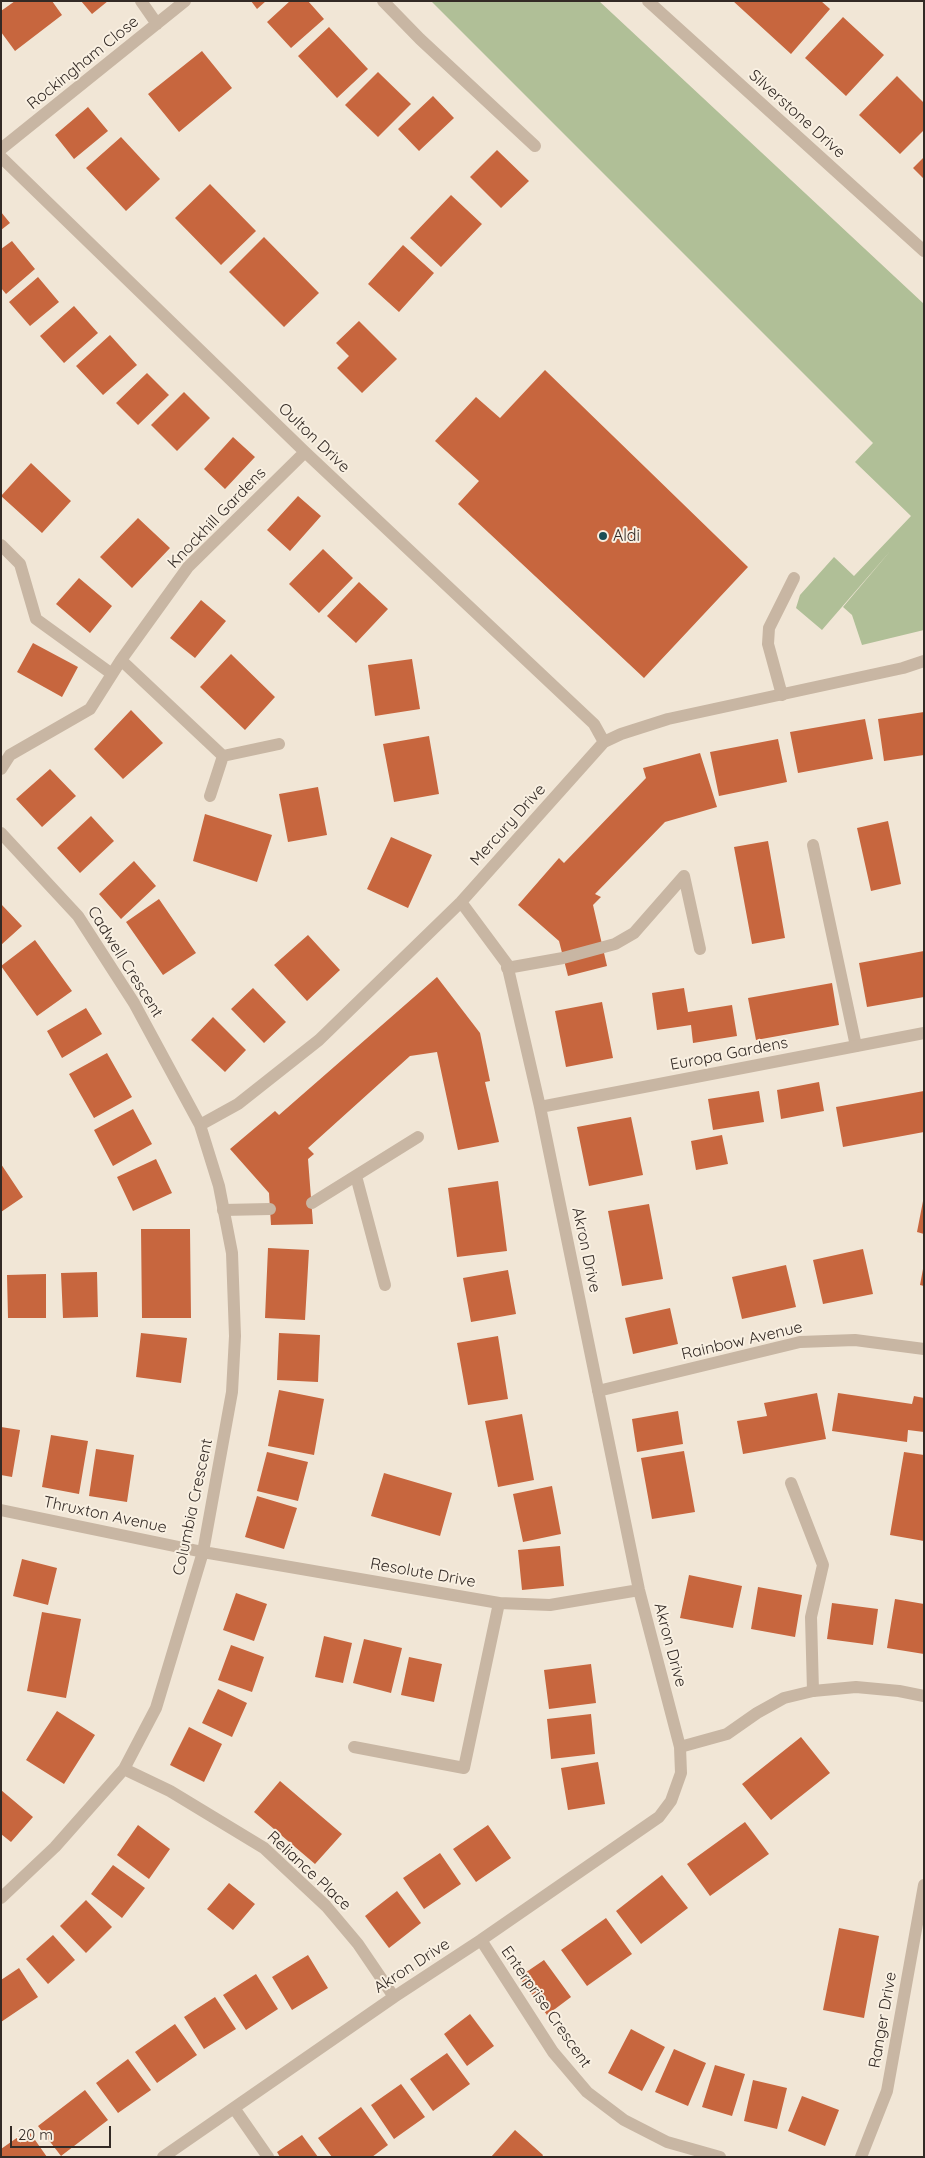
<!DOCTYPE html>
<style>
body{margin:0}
#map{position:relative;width:925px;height:2158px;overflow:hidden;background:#f1e6d6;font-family:Quicksand,sans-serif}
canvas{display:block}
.frame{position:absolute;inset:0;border:2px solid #332a25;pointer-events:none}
.scale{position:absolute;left:10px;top:2126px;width:101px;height:22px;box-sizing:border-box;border:2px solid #332a25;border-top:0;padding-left:6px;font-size:15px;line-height:18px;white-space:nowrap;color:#332a25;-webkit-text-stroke:4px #f9f0e2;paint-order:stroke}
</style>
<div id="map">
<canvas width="925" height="2158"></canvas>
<div class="frame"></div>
<div class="scale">20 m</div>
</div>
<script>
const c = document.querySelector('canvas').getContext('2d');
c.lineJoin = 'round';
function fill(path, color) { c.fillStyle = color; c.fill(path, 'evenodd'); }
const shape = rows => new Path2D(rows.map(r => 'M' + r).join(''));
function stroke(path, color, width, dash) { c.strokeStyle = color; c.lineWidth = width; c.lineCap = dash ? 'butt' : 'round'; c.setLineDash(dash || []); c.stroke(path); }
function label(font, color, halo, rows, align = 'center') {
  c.font = font + ' Quicksand,sans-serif'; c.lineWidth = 4; c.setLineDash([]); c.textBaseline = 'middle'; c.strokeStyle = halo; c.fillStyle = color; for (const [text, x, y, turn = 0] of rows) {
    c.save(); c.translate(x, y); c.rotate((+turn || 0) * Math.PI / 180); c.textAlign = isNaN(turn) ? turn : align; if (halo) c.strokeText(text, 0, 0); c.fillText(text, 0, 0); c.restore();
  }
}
const green = shape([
 [431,1,599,1,924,304,924,630,862,645,852,615,843,607,892,549,822,630,796,608,800,595,834,557,854,576,911,516,855,462,873,443]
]);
const building = shape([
 [15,1,52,1,62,15,15,51,1,32,1,11],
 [81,1,108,1,92,14],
 [251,1,266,1,257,9],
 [290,1,308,1,324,19,291,48,267,22],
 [733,1,821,1,830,9,791,54],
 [843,17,884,55,846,96,805,58],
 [329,27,368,69,337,98,298,56],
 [202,51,232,88,179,132,148,94],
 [378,72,411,104,378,137,345,105],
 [897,76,924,103,924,130,900,154,859,115],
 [433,96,454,118,419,151,398,129],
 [88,107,108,131,74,159,55,135],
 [121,137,160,179,126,211,86,168],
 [497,150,529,181,501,208,470,177],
 [924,157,924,179,913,168],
 [210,184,256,231,221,265,175,218],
 [451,195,482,224,441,267,410,238],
 [1,212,10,223,1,230],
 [264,237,319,293,284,327,229,272],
 [12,241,35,269,6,294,1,288,1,249],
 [403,245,434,273,399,312,368,284],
 [38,277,59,302,30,326,9,302],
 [74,306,98,333,64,363,40,336],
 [359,321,397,359,362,393,337,368,349,356,336,343],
 [110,335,137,365,103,395,76,366],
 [545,370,748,567,644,678,458,504,479,481,435,441,476,397,500,418],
 [147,373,169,395,138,425,116,403],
 [184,392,210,418,177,451,151,425],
 [233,437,255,457,225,489,204,469],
 [31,463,71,501,42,533,1,496],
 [298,496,321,516,290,551,267,530],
 [138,518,170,548,132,588,100,557],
 [323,549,353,578,319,613,289,584],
 [79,578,112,606,90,633,56,604],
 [359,582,388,609,356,643,327,616],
 [201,600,226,621,195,658,170,638],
 [33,643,78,667,62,697,17,672],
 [231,654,275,697,245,730,200,687],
 [412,659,420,709,375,716,368,665],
 [131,710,163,743,123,779,94,749],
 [924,712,924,755,884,761,878,719],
 [865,719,873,759,798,773,790,732],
 [429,736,439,794,394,802,383,744],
 [778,739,787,782,719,796,710,752],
 [700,753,717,807,665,822,595,894,601,897,593,905,607,966,568,976,559,941,518,905,559,858,564,863,646,778,643,768],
 [50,769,76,796,42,827,16,799],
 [318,787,327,835,288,842,279,794],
 [205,814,272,835,257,882,193,861],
 [91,816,114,841,80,873,57,848],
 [888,821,901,884,871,891,857,828],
 [391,837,432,855,408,908,367,889],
 [768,841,785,938,752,944,734,847],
 [134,861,156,886,121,919,99,894],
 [159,899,196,953,163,975,126,922],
 [1,904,22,926,1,945],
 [308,935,340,970,307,1001,274,965],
 [35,940,72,991,37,1016,1,966],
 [924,951,924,997,867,1007,859,963],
 [437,977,480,1033,490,1081,485,1082,499,1142,458,1150,437,1052,410,1056,308,1148,314,1154,308,1159,313,1224,271,1225,269,1193,230,1149,275,1111,279,1115],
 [832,983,839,1025,756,1040,748,998],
 [253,988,286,1022,264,1043,231,1009],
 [684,988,688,1012,732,1005,737,1036,693,1043,691,1025,657,1030,652,993],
 [602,1002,613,1058,566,1067,555,1011],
 [86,1008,102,1034,62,1058,47,1031],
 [213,1017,246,1050,225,1072,191,1040],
 [107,1053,132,1097,94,1118,69,1074],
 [819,1082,824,1111,781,1119,777,1090],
 [759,1091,764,1122,713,1130,708,1099],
 [924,1091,924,1132,843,1147,836,1107],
 [133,1109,152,1144,113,1166,94,1130],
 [631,1117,643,1175,589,1186,577,1127],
 [722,1135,728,1164,696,1170,691,1141],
 [156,1159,172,1193,133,1211,117,1177],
 [1,1164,23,1197,1,1212],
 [498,1181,507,1251,457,1257,448,1188],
 [923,1201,924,1201,924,1234,917,1232],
 [649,1204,663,1279,622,1286,608,1211],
 [141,1229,190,1229,191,1318,142,1318],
 [268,1248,309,1250,305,1320,265,1318],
 [863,1249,873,1294,823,1304,813,1260],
 [786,1265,796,1307,742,1319,732,1277],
 [923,1269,924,1270,924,1286,920,1285],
 [508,1270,516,1314,471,1322,463,1278],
 [97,1272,98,1317,63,1318,61,1273],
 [46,1274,46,1318,8,1318,7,1275],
 [670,1308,678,1344,633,1354,625,1318],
 [141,1333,187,1338,181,1383,136,1377],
 [279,1333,320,1335,318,1382,277,1380],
 [498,1336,508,1399,468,1405,457,1343],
 [279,1390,324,1399,314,1455,268,1446],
 [817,1393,826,1439,743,1454,737,1421,767,1416,764,1403],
 [838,1393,912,1404,914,1396,924,1398,924,1432,908,1430,907,1442,832,1431],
 [678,1411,683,1444,637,1452,632,1419],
 [522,1414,534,1480,498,1487,485,1421],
 [1,1427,20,1430,12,1477,1,1475],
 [51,1435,88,1441,79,1494,42,1487],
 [96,1449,134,1455,127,1502,89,1496],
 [684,1451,695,1512,652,1519,641,1458],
 [267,1452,308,1462,298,1501,257,1491],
 [904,1452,924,1455,924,1541,890,1535],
 [384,1473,452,1493,440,1536,371,1516],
 [552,1486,561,1534,523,1542,513,1494],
 [257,1496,297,1508,284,1549,245,1537],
 [560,1546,564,1586,522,1590,518,1550],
 [22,1559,57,1568,48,1605,13,1596],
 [689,1575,742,1586,733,1628,680,1618],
 [758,1587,802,1595,795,1637,751,1629],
 [236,1593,267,1604,254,1641,223,1630],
 [895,1599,924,1604,924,1654,887,1648],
 [832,1603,878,1609,873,1645,827,1639],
 [42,1612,81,1619,66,1698,27,1691],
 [324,1636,352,1643,343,1683,315,1677],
 [364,1639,402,1648,391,1693,353,1683],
 [231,1645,264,1657,252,1692,218,1680],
 [409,1657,442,1664,434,1702,401,1695],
 [591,1664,596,1703,549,1709,544,1670],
 [218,1689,247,1703,232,1737,202,1723],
 [57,1711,95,1735,64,1784,26,1760],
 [591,1714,595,1754,551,1759,547,1719],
 [189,1727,222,1744,204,1782,170,1765],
 [801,1737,830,1773,771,1820,742,1784],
 [598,1762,605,1804,568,1810,561,1768],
 [280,1781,342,1834,315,1864,254,1812],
 [1,1790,33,1817,11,1842,1,1834],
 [745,1822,769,1854,710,1896,687,1864],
 [138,1825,170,1849,149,1879,117,1855],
 [488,1825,511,1858,476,1882,453,1849],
 [440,1853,461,1884,424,1909,403,1878],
 [113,1865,145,1888,122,1918,91,1894],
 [662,1875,688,1908,641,1944,616,1911],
 [229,1883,255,1904,233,1930,207,1909],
 [397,1891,421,1923,389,1948,365,1916],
 [86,1900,112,1927,86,1953,60,1926],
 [606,1918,632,1954,587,1986,561,1950],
 [839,1928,879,1936,864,2018,823,2010],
 [53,1935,75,1960,48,1984,26,1959],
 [308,1955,328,1988,292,2010,272,1977],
 [544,1960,571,1997,547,2015,519,1977],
 [19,1968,38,1997,1,2022,1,1980],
 [256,1974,278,2009,246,2030,223,1995],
 [215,1997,236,2029,204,2049,184,2017],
 [470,2014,494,2046,467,2066,444,2034],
 [175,2024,197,2055,157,2083,135,2052],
 [631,2029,665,2047,642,2091,608,2073],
 [674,2049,706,2063,688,2106,655,2092],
 [447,2053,470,2084,433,2111,410,2079],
 [128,2059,151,2090,118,2113,96,2083],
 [715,2065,745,2074,732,2116,702,2107],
 [753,2080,787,2088,777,2129,744,2121],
 [401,2084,425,2117,394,2139,371,2105],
 [85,2090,108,2120,61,2156,38,2126],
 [802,2096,839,2110,825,2146,788,2131],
 [361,2107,388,2145,372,2157,332,2157,318,2138],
 [28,2130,47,2157,1,2157,1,2149],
 [515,2130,543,2155,542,2157,491,2157],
 [302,2135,318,2157,280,2157,277,2152]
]);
const service = shape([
 [782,695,768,644,769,628,794,578],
 [813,845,856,1046],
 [507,968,563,958,615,944,634,933,684,876,700,949],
 [356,1176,385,1285],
 [312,1203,418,1137],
 [223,1210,270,1209],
 [791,1483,823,1565,811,1617,813,1691],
 [354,1747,464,1768,499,1603]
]);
const minor = shape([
 [141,1,157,24],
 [383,1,420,39,535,146],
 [648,1,924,251],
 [1,149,185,1],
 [1,157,305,452,594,724,604,742],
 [1,545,20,564,36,619,112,674],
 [121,660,223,756,279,744],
 [1,769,10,755,90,709,121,660,188,567,305,452],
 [210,796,223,756],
 [1,833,78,916,134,1003,200,1125,219,1186,232,1253,235,1336,232,1392,203,1552,156,1708,124,1769,55,1847,1,1898],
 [540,1107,924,1033],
 [200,1125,238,1104,319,1040,461,902,604,742,621,734,668,719,903,668,924,661],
 [598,1391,800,1342,855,1340,924,1349],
 [1,1510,203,1552,499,1603,550,1605,639,1590],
 [680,1747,727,1734,757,1713,784,1698,813,1691,856,1687,899,1691,924,1696],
 [124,1769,170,1791,264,1848,326,1906,358,1944,394,1997],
 [481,1940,553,2052,587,2092,624,2120,667,2142,720,2157],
 [234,2108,268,2157],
 [163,2157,394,1997,481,1940,659,1817,671,1801,681,1773,680,1747,639,1590,540,1107,507,964,461,902],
 [861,2157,887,2091,924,1885]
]);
const markers = [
 [603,536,5,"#1b4e55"]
];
const streetNames = [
 ["Rockingham Close",83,63,-39],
 ["Silverstone Drive",797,114,42],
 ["Oulton Drive",314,438,44],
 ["Knockhill Gardens",217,518,-46],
 ["Mercury Drive",508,825,-48],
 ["Cadwell Crescent",125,962,58],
 ["Europa Gardens",729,1054,-11],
 ["Akron Drive",586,1250,78],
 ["Rainbow Avenue",742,1341,-13],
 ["Columbia Crescent",193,1507,-78],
 ["Thruxton Avenue",105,1515,12],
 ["Resolute Drive",423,1573,10],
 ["Akron Drive",670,1645,75],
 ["Reliance Place",309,1871,43],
 ["Akron Drive",412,1966,-33],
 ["Enterprise Crescent",546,2007,55],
 ["Ranger Drive",883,2020,-80]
];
const poiNames = [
 ["Aldi",613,536]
];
fill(green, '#b0bf97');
fill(building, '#c7663e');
stroke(service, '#c8b6a3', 12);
stroke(minor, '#c8b6a3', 12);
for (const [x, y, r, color] of markers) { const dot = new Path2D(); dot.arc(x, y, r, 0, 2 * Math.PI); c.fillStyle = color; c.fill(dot); stroke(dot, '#f9f0e2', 2); }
label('16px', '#332a25', '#f9f0e2', streetNames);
label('16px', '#332a25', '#f9f0e2', poiNames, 'left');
</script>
